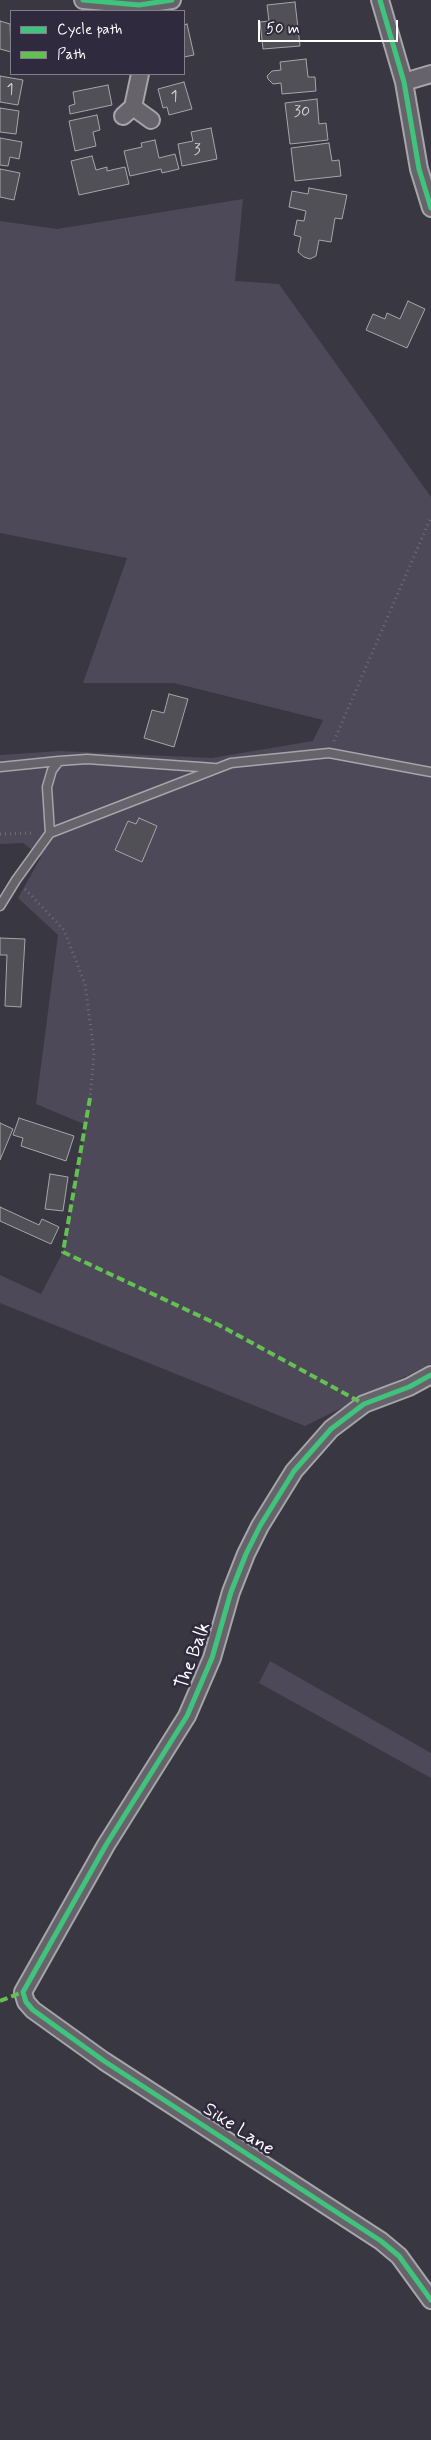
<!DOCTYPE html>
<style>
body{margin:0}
#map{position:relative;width:431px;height:2440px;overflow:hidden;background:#393741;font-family:Mynerve,sans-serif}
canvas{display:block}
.legend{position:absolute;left:10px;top:10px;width:175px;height:65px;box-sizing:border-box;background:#2f2a3d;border:1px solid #827f8b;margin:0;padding:6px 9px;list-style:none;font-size:15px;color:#fff}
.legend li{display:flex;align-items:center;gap:10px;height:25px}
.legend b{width:25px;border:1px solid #827f8b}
.scale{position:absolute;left:258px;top:20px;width:140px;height:22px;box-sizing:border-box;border:2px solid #fff;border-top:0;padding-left:6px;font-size:15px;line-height:18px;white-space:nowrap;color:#fff;-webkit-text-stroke:4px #2f2a3d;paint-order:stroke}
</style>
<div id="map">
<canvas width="431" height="2440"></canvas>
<ul class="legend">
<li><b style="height:6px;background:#40c37c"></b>Cycle path</li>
<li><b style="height:6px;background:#63c152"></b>Path</li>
</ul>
<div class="scale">50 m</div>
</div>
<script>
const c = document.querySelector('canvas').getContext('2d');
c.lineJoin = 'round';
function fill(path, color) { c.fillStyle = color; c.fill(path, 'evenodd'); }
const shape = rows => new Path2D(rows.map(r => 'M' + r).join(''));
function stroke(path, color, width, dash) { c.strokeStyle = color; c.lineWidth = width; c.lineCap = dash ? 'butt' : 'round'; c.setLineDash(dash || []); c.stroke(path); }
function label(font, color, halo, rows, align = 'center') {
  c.font = font + ' Mynerve,sans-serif'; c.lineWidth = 5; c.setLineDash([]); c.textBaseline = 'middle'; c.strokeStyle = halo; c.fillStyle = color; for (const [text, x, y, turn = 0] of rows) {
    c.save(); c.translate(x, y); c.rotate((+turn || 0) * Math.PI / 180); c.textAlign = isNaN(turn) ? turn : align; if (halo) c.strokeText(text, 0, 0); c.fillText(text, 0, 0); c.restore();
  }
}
const green = shape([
 [243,199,235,281,279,284,431,497,431,1364,305,1426,0,1303,0,1275,41,1294,63,1252,86,1125,36,1104,58,935,18,898,41,857,23,843,0,844,0,755,60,751,212,758,313,741,323,720,174,683,83,683,127,558,0,533,0,221,57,229],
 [270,1661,431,1753,431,1778,259,1683]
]);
const building = shape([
 [295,2,300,46,263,49,260,22,269,21,267,5,295,2],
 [0,21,10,24,11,52,0,49,0,21],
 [187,24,194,55,184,57,184,25,187,24],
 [306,59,308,77,315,77,316,91,282,94,281,83,273,84,268,79,267,76,272,71,281,70,280,62,306,59],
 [0,76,23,80,18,105,0,102,0,76],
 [184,82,192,109,169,115,167,107,163,108,158,89,184,82],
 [108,85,112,105,70,114,69,106,75,104,73,92,108,85],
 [317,99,319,124,326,123,328,140,290,144,285,103,317,99],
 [0,108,19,111,16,134,0,132,0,108],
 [97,115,100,130,93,132,96,146,75,151,69,121,97,115],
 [211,128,217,159,182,166,178,144,193,141,191,132,211,128],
 [0,138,22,142,19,159,10,157,8,166,0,165,0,138],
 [155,140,159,158,175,154,179,169,162,173,161,169,130,176,124,151,142,147,141,143,155,140],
 [329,143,332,161,339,160,341,176,295,181,291,148,329,143],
 [92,156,96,170,107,167,107,171,125,167,129,184,79,195,71,161,92,156],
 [0,169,20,173,14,200,0,197,0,169],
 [309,188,347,195,342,219,335,218,331,242,319,240,316,256,310,259,304,257,298,252,301,237,294,235,297,220,304,221,306,211,289,207,292,191,308,194,309,188],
 [408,301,425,309,407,348,366,330,373,314,385,319,387,313,400,319,408,301],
 [169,694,188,699,174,747,144,738,152,710,164,713,169,694],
 [139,818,157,826,142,862,115,850,128,821,136,824,139,818],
 [0,938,25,939,21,1007,5,1006,7,955,0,955,0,938],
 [19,1118,74,1136,66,1161,21,1146,23,1138,13,1135,19,1118],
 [0,1123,13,1129,0,1160,0,1123],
 [50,1174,68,1177,63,1211,45,1209,50,1174],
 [0,1207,39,1225,42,1219,59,1227,51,1244,0,1221,0,1207]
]);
const path = shape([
 [334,741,431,517],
 [0,834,34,833],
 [25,889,64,930,85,984,94,1053,90,1098]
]);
const lane = shape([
 [0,767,59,761],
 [50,833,47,787,52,770,59,761,87,759,214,768],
 [0,906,16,880,50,833,231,763,329,753,431,772]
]);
const street = shape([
 [83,0,139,5,172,0],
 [380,0,404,82,419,169,431,208],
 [404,82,431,74],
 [133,107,140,74],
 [123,116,133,107,151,120],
 [431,1375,409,1387,364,1404,331,1429,294,1471,260,1526,246,1554,231,1592,212,1658,187,1716,106,1845,23,1992,26,2002,33,2010,104,2061,381,2241,399,2256,431,2300]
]);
const quiet = shape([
 [90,1098,63,1252,219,1325,364,1404],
 [0,2001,23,1992]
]);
const cycleway = shape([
 [83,0,139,5,172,0],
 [380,0,404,82,419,169,431,208],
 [431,1375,409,1387,364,1404,331,1429,294,1471,260,1526,246,1554,231,1592,212,1658,187,1716,106,1845,23,1992,26,2002,33,2010,104,2061,381,2241,399,2256,431,2300]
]);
const numberNames = [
 ["1",10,91],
 ["1",174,98],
 ["30",302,113],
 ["3",197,151]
];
const streetNames = [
 ["The Balk",194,1656,-70],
 ["Sike Lane",238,2130,33]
];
fill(green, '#4e4958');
fill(building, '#515056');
stroke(building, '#a6a5aa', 1);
stroke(lane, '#a6a5aa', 11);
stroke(street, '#a6a5aa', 20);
stroke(path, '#6f6e73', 3, [1, 4]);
stroke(lane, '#66646a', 8);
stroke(street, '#66646a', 16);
stroke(quiet, '#63c152', 4, [8, 4]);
stroke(cycleway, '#40c37c', 5);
label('16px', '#d4d3d5', null, numberNames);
label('19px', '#fff', '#2f2a3d', streetNames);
</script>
